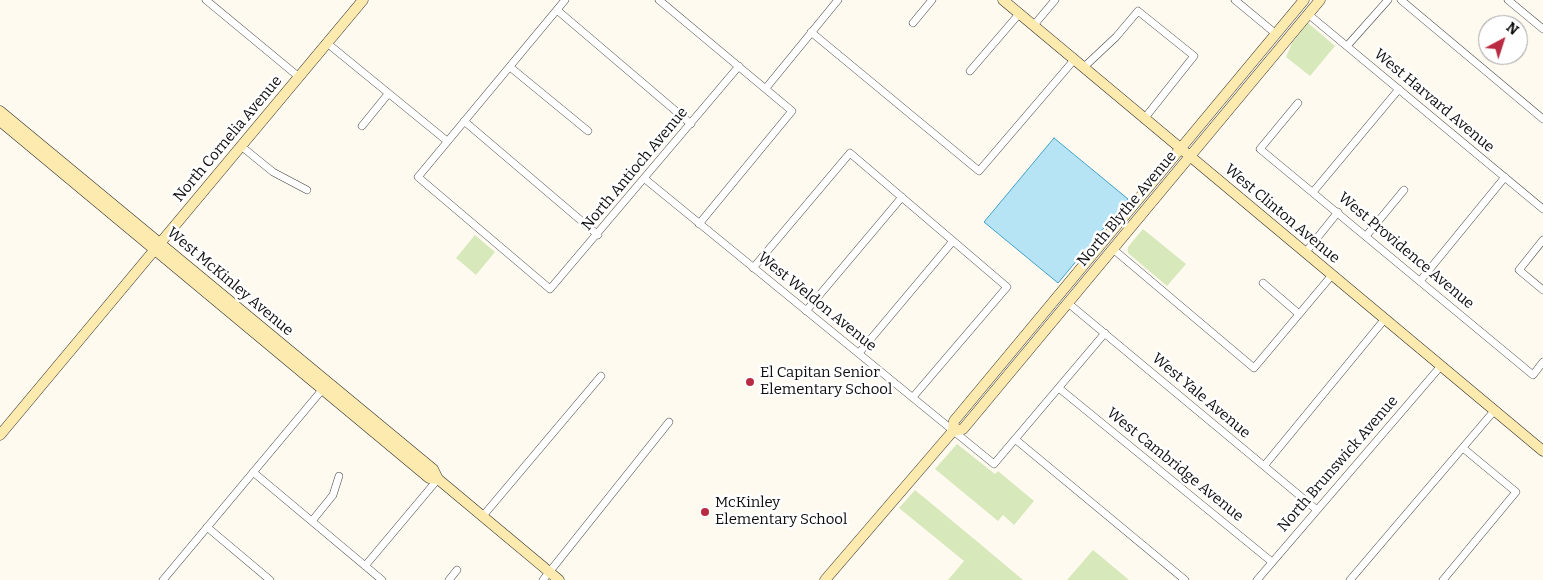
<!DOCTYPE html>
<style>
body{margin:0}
#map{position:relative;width:1543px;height:580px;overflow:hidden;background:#fefaf0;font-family:Bitter,serif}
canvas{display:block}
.north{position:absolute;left:1478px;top:15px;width:50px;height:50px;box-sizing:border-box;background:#fff;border:1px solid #9f9f9f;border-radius:50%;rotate:40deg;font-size:14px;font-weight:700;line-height:20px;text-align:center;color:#0e0e0e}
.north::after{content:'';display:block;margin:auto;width:18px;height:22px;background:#b92b42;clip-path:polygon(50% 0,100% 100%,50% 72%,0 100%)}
</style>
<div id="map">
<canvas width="1543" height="580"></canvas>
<div class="north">N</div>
</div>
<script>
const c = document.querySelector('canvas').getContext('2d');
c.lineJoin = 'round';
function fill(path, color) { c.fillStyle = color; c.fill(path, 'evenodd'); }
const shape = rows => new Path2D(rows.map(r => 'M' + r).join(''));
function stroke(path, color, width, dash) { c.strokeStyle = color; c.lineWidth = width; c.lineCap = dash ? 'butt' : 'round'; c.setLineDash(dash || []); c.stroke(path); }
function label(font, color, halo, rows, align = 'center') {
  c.font = font + ' Bitter,serif'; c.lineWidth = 5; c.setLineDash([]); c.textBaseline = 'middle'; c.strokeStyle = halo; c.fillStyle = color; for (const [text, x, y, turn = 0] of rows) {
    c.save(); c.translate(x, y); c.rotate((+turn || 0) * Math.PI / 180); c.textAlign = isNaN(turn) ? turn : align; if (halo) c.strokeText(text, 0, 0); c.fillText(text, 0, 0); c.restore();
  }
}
const green = shape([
 [1308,23,1335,46,1310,76,1286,57,1292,43],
 [1143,229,1186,264,1167,286,1128,253,1128,247],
 [475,235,495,252,476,275,456,258],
 [957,444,995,474,998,471,1034,501,1014,525,1003,515,998,521,935,469],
 [915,490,979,543,1023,580,948,580,964,561,899,508],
 [1093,550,1098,554,1129,580,1067,580]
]);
const water = shape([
 [1054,138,1128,199,1058,283,984,222,1054,138]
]);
const street = shape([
 [206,0,299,77],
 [565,0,418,177,550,289,739,66],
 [659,0,792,111,699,224],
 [1235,0,1276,34],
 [1401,0,1543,119],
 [1508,0,1543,29],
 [557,10,691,124],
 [1308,14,1543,209],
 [913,23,932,0],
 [1034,25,1055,0],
 [811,32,979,171,1074,60],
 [327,43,447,141],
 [1347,46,1388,0],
 [510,67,588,131],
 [1083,68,1116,37,1138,11,1194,56,1144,119],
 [970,71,1019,14],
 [766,88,838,0],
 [1298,103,1260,149,1533,375,1543,362],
 [464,121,598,235],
 [362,126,388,94],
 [241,146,273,172,307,190],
 [645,179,994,464,1105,333],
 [1313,192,1399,89],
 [1366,236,1404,190],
 [1543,240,1519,270,1543,290],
 [1113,249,1254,368,1332,275],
 [1305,253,1338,212],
 [753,268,850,153,1007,287,913,397],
 [1420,281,1505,177],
 [1263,283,1299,314],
 [1068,303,1317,510],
 [806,311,902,197],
 [859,353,953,241],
 [1060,389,1272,562],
 [1015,439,1185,580],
 [1264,466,1384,320],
 [253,472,382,580],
 [482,517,601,376],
 [312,521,333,495,339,476],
 [207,527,270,580],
 [365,566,438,479],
 [163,580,322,390],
 [449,580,457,570],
 [543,580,669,422],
 [1257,580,1440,367],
 [1350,580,1494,411],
 [1443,580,1516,492,1463,448]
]);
const secondary = shape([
 [1003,0,1543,451],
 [0,111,433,469,438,479,559,580],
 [0,121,429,478,438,479],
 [953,431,963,429,1320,0],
 [0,435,363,0],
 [825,580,953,431,954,421,1304,0]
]);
const markers = [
 [750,382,5,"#b92b42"],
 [705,512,5,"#b92b42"]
];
const streetNames = [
 ["West Harvard Avenue",1434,101,40],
 ["North Cornelia Avenue",228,139,-50],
 ["North Antioch Avenue",635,169,-50],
 ["North Blythe Avenue",1127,209,-50],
 ["West Clinton Avenue",1282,214,40],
 ["West Providence Avenue",1406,251,40],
 ["West McKinley Avenue",230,282,40],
 ["West Weldon Avenue",817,302,39],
 ["West Yale Avenue",1201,396,40],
 ["North Brunswick Avenue",1338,464,-49],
 ["West Cambridge Avenue",1175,465,39]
];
const poiNames = [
 ["El Capitan Senior",760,373],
 ["Elementary School",760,390],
 ["McKinley",715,503],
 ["Elementary School",715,520]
];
fill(green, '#d7e8bb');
fill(water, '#b6e4f4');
stroke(water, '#40a1c8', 1);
stroke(street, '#414141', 8);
stroke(secondary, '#303030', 11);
stroke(street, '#fff', 7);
stroke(secondary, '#fceaae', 10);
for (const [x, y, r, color] of markers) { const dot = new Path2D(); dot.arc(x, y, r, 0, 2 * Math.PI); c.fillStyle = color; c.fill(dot); stroke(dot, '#fff', 2); }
label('15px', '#0e0e0e', '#fff', streetNames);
label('15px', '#0e0e0e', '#fff', poiNames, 'left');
</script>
